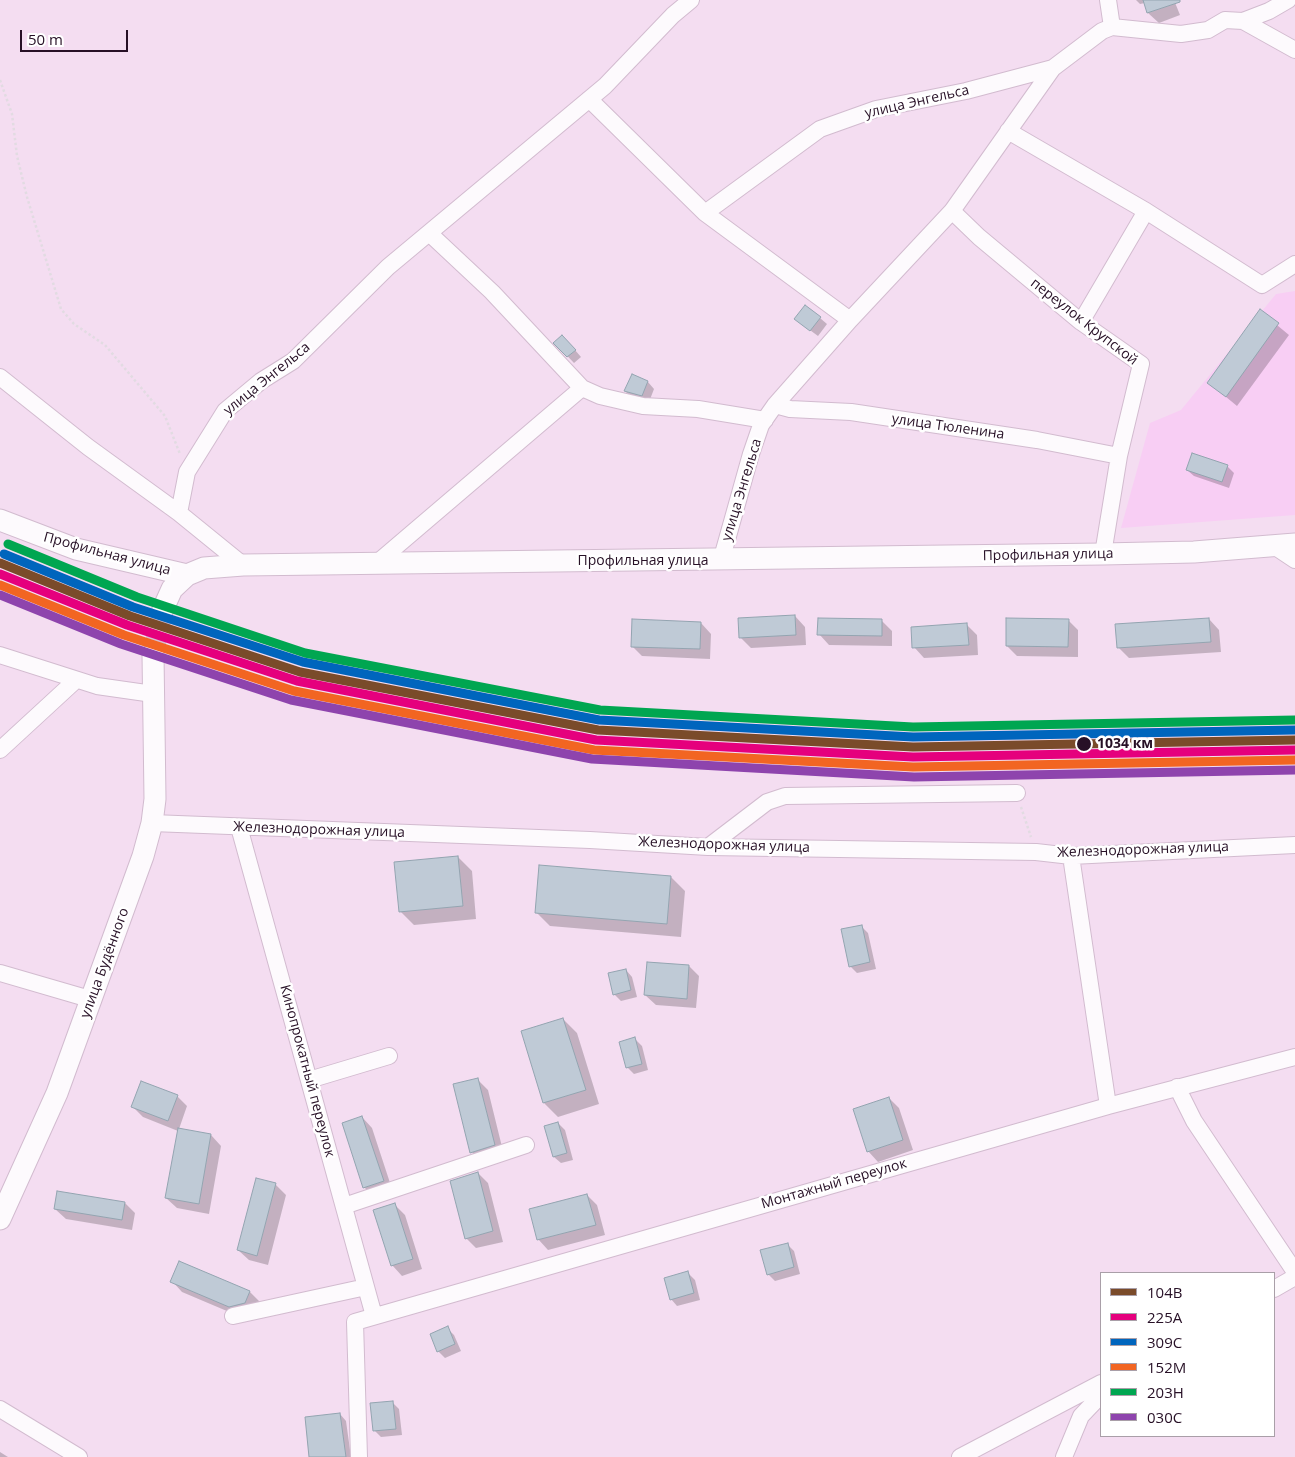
<!DOCTYPE html>
<meta charset="utf-8">
<style>
body{margin:0}
#map{position:relative;width:1295px;height:1457px;overflow:hidden;background:#f4ddf1;font-family:"Open Sans",sans-serif}
canvas{display:block}
.legend{position:absolute;left:1100px;top:1272px;width:175px;height:165px;box-sizing:border-box;background:#fff;border:1px solid #a99fa8;margin:0;padding:6px 9px;list-style:none;font-size:15px;color:#271026}
.legend li{display:flex;align-items:center;gap:10px;height:25px}
.legend b{width:25px;border:1px solid #a99fa8}
.scale{position:absolute;left:20px;top:30px;width:108px;height:22px;box-sizing:border-box;border:2px solid #271026;border-top:0;padding-left:6px;font-size:15px;line-height:18px;white-space:nowrap;color:#271026;-webkit-text-stroke:4px #fff;paint-order:stroke}
</style>
<div id="map">
<canvas width="1295" height="1457"></canvas>
<ul class="legend">
<li><b style="height:6px;background:#7a4b2a"></b>104В</li>
<li><b style="height:6px;background:#e5007d"></b>225А</li>
<li><b style="height:6px;background:#0065bd"></b>309С</li>
<li><b style="height:6px;background:#f26522"></b>152М</li>
<li><b style="height:6px;background:#00a651"></b>203Н</li>
<li><b style="height:6px;background:#8e44ad"></b>030C</li>
</ul>
<div class="scale">50 m</div>
</div>
<script>
const c = document.querySelector('canvas').getContext('2d');
c.lineJoin = 'round';
function fill(path, color) { c.fillStyle = color; c.fill(path, 'evenodd'); }
const shape = rows => new Path2D(rows.map(r => 'M' + r).join(''));
function stroke(path, color, width, dash) { c.strokeStyle = color; c.lineWidth = width; c.lineCap = dash ? 'butt' : 'round'; c.setLineDash(dash || []); c.stroke(path); }
function label(font, color, halo, rows, align = 'center') {
  c.font = font + ' "Open Sans",sans-serif'; c.lineWidth = 5; c.setLineDash([]); c.textBaseline = 'middle'; c.strokeStyle = halo; c.fillStyle = color; for (const [text, x, y, turn = 0] of rows) {
    c.save(); c.translate(x, y); c.rotate((+turn || 0) * Math.PI / 180); c.textAlign = isNaN(turn) ? turn : align; if (halo) c.strokeText(text, 0, 0); c.fillText(text, 0, 0); c.restore();
  }
}
const built = shape([
 [1295,291,1295,515,1121,528,1150,423,1181,410,1276,294]
]);
const shadow = shape([
 [1136,0,1174,0,1180,15,1159,23,1148,13,1145,3,1140,4],
 [1260,311,1289,335,1237,406,1208,382],
 [820,318,827,324,818,336,803,325],
 [555,343,569,343,581,357,574,363],
 [632,376,648,382,654,389,649,402,632,398,625,391],
 [1227,466,1234,473,1229,488,1194,476,1187,470],
 [795,616,805,627,806,645,751,648,741,638],
 [1209,619,1219,630,1221,652,1129,658,1118,647],
 [881,620,892,631,892,646,829,645,819,634],
 [1068,620,1078,630,1078,657,1017,656,1007,646],
 [701,623,711,634,710,659,642,656,632,646],
 [967,625,977,635,978,655,924,658,914,647],
 [458,857,472,871,476,919,414,925,400,911],
 [671,877,685,891,681,937,550,926,536,912],
 [861,926,868,933,876,969,857,973,850,966],
 [689,966,699,976,696,1008,656,1005,645,995],
 [626,970,632,977,637,997,621,1001,614,994],
 [563,1019,577,1033,599,1104,558,1117,544,1103],
 [635,1039,642,1046,648,1070,634,1074,627,1067],
 [477,1079,488,1090,504,1155,482,1163,472,1152],
 [177,1096,187,1106,179,1129,211,1135,221,1146,209,1214,177,1208,166,1198,178,1131,143,1117,133,1107],
 [889,1098,899,1108,913,1150,878,1162,868,1151],
 [362,1117,372,1128,393,1192,375,1198,364,1187],
 [558,1123,565,1130,573,1160,561,1163,554,1157],
 [478,1173,488,1183,503,1242,476,1248,466,1238],
 [257,1180,276,1185,286,1195,268,1265,249,1260,238,1250],
 [587,1195,597,1205,605,1235,548,1250,538,1239],
 [125,1203,135,1213,132,1230,66,1219,55,1209],
 [395,1205,405,1215,422,1269,402,1276,392,1265],
 [787,1244,794,1251,800,1274,775,1281,768,1274],
 [180,1262,250,1292,260,1302,241,1317,182,1292,172,1281],
 [688,1273,695,1280,700,1300,677,1306,671,1299],
 [447,1328,454,1335,461,1351,445,1358,438,1351],
 [392,1402,399,1409,402,1435,381,1437,374,1430],
 [340,1414,346,1421,351,1457,311,1457],
 [0,1452,8,1457,0,1457]
]);
const building = shape([
 [1143,0,1180,0,1180,2,1147,13,1143,0],
 [805,305,821,317,810,331,794,319,805,305],
 [1260,309,1279,323,1226,397,1207,383,1260,309],
 [562,335,576,350,567,357,553,343,562,335],
 [632,374,648,381,642,396,624,391,632,374],
 [1192,453,1228,465,1222,482,1186,470,1192,453],
 [795,615,796,635,739,638,738,618,795,615],
 [818,618,882,619,882,636,817,635,818,618],
 [1006,618,1069,619,1068,647,1006,646,1006,618],
 [1209,618,1211,642,1117,648,1115,624,1209,618],
 [632,619,701,622,700,649,631,647,632,619],
 [967,623,969,645,912,648,911,627,967,623],
 [458,856,463,906,399,912,394,862,458,856],
 [539,865,671,876,667,924,535,913,539,865],
 [862,925,870,962,849,967,841,929,862,925],
 [647,962,689,965,687,999,644,995,647,962],
 [626,969,631,990,613,995,608,973,626,969],
 [563,1018,586,1090,543,1103,521,1031,563,1018],
 [635,1037,642,1064,626,1068,619,1042,635,1037],
 [478,1078,495,1145,470,1153,453,1084,478,1078],
 [141,1081,178,1095,168,1121,131,1107,141,1081],
 [889,1097,903,1140,867,1152,853,1109,889,1097],
 [362,1116,384,1181,363,1188,342,1123,362,1116],
 [558,1122,567,1153,553,1157,544,1126,558,1122],
 [178,1128,211,1134,199,1204,165,1198,178,1128],
 [478,1172,493,1231,465,1239,450,1181,478,1172],
 [256,1178,276,1183,257,1256,237,1250,256,1178],
 [57,1191,125,1202,122,1220,54,1209,57,1191],
 [587,1194,596,1225,537,1240,529,1209,587,1194],
 [395,1203,413,1259,391,1266,373,1210,395,1203],
 [788,1243,794,1267,767,1275,760,1250,788,1243],
 [179,1261,250,1291,245,1303,229,1307,170,1282,179,1261],
 [688,1271,694,1293,670,1300,664,1278,688,1271],
 [448,1326,455,1344,437,1352,430,1334,448,1326],
 [393,1401,396,1429,373,1431,370,1403,393,1401],
 [340,1413,346,1457,309,1457,305,1417,340,1413]
]);
const majorTunnel = shape([
 [153,654,163,609]
]);
const path = shape([
 [0,80,12,114,17,156,27,197,61,309,74,324,105,345,165,416,180,454],
 [1052,737,1052,762],
 [1016,763,1017,779],
 [1021,807,1031,837]
]);
const minor = shape([
 [1108,0,1112,27],
 [1243,21,1269,11,1288,0],
 [589,99,705,213,850,320],
 [1008,131,1146,211,1262,285,1295,264],
 [952,211,979,237,1081,322,1141,364,1119,456,1103,554],
 [705,213,820,129,876,109,966,91,1053,68,1102,31,1112,27,1181,34,1208,30,1225,20,1243,21,1295,50],
 [429,233,492,292,582,388,600,396,643,406,698,409,765,420],
 [1081,322,1146,211],
 [0,377,88,447,179,513],
 [775,405,790,409,851,412,1037,440,1119,456],
 [1274,546,1295,560],
 [721,561,751,454,761,425,775,405,850,320,952,211,1053,68],
 [378,562,582,388],
 [243,565,179,513,187,472,225,411,261,381,293,361,388,267,605,86,673,15,691,0],
 [0,655,97,686,153,694],
 [0,750,76,680],
 [152,823,590,840,708,847,1036,852,1071,856,1295,845],
 [239,827,374,1316],
 [708,847,767,802,785,796,1017,793],
 [1071,856,1108,1106],
 [0,973,93,1000],
 [309,1080,389,1056],
 [1177,1087,1194,1121,1295,1272],
 [344,1206,526,1145],
 [1274,1289,1295,1277],
 [233,1316,366,1287],
 [0,1409,79,1457],
 [359,1457,355,1322,1108,1106,1295,1057],
 [960,1457,1101,1383],
 [1064,1457,1081,1416,1101,1395]
]);
const major = shape([
 [0,520,76,549,187,575,204,568,243,565,1103,554,1194,552,1295,544],
 [163,609,172,589,187,575],
 [0,1219,57,1093,143,856,152,823,155,799,153,654]
]);
const rail1 = shape([
 [0,563,130,616,300,672,598,730,913,747,1295,740]
]);
const rail2 = shape([
 [0,574,127,625,297,681,596,740,913,757,1295,750]
]);
const rail3 = shape([
 [4,554,133,607,303,662,599,720,913,737,1295,730]
]);
const rail4 = shape([
 [0,585,124,635,294,691,594,750,913,767,1295,760]
]);
const rail5 = shape([
 [8,544,137,597,305,653,600,710,913,727,1295,720]
]);
const rail6 = shape([
 [0,595,121,644,291,700,592,759,914,777,1295,770]
]);
const markers = [
 [1084,744,8,"#271026"]
];
const streetNames = [
 ["улица Энгельса",917,102,-13],
 ["переулок Крупской",1084,322,38],
 ["улица Энгельса",267,379,-39],
 ["улица Тюленина",948,427,8],
 ["улица Энгельса",742,490,-73],
 ["Профильная улица",107,554,15],
 ["Профильная улица",1048,555,-1],
 ["Профильная улица",643,561],
 ["Железнодорожная улица",319,830,2],
 ["Железнодорожная улица",724,845,2],
 ["Железнодорожная улица",1143,850,-2],
 ["улица Будённого",105,963,-70],
 ["Кинопрокатный переулок",307,1071,75],
 ["Монтажный переулок",834,1184,-16]
];
const stopNames = [
 ["1034 км",1097,744]
];
fill(built, '#f8cef4');
fill(shadow, '#0003');
fill(building, '#bfcad6');
stroke(building, '#93a4b0', 1);
stroke(majorTunnel, '#d5bed3', 21, [21, 11]);
stroke(minor, '#d2bbcf', 18);
stroke(major, '#d2bbcf', 23);
stroke(path, '#e2dbe2', 2.5, [2.5, 2.5]);
stroke(minor, '#fdfafd', 16);
stroke(major, '#fdfafd', 21);
stroke(rail1, '#7a4b2a', 9);
stroke(rail2, '#e5007d', 9);
stroke(rail3, '#0065bd', 9);
stroke(rail4, '#f26522', 9);
stroke(rail5, '#00a651', 9);
stroke(rail6, '#8e44ad', 9);
for (const [x, y, r, color] of markers) { const dot = new Path2D(); dot.arc(x, y, r, 0, 2 * Math.PI); c.fillStyle = color; c.fill(dot); stroke(dot, '#fff', 2); }
label('14px', '#271026', '#fff', streetNames);
label('bold 14px', '#271026', '#fff', stopNames, 'left');
</script>
